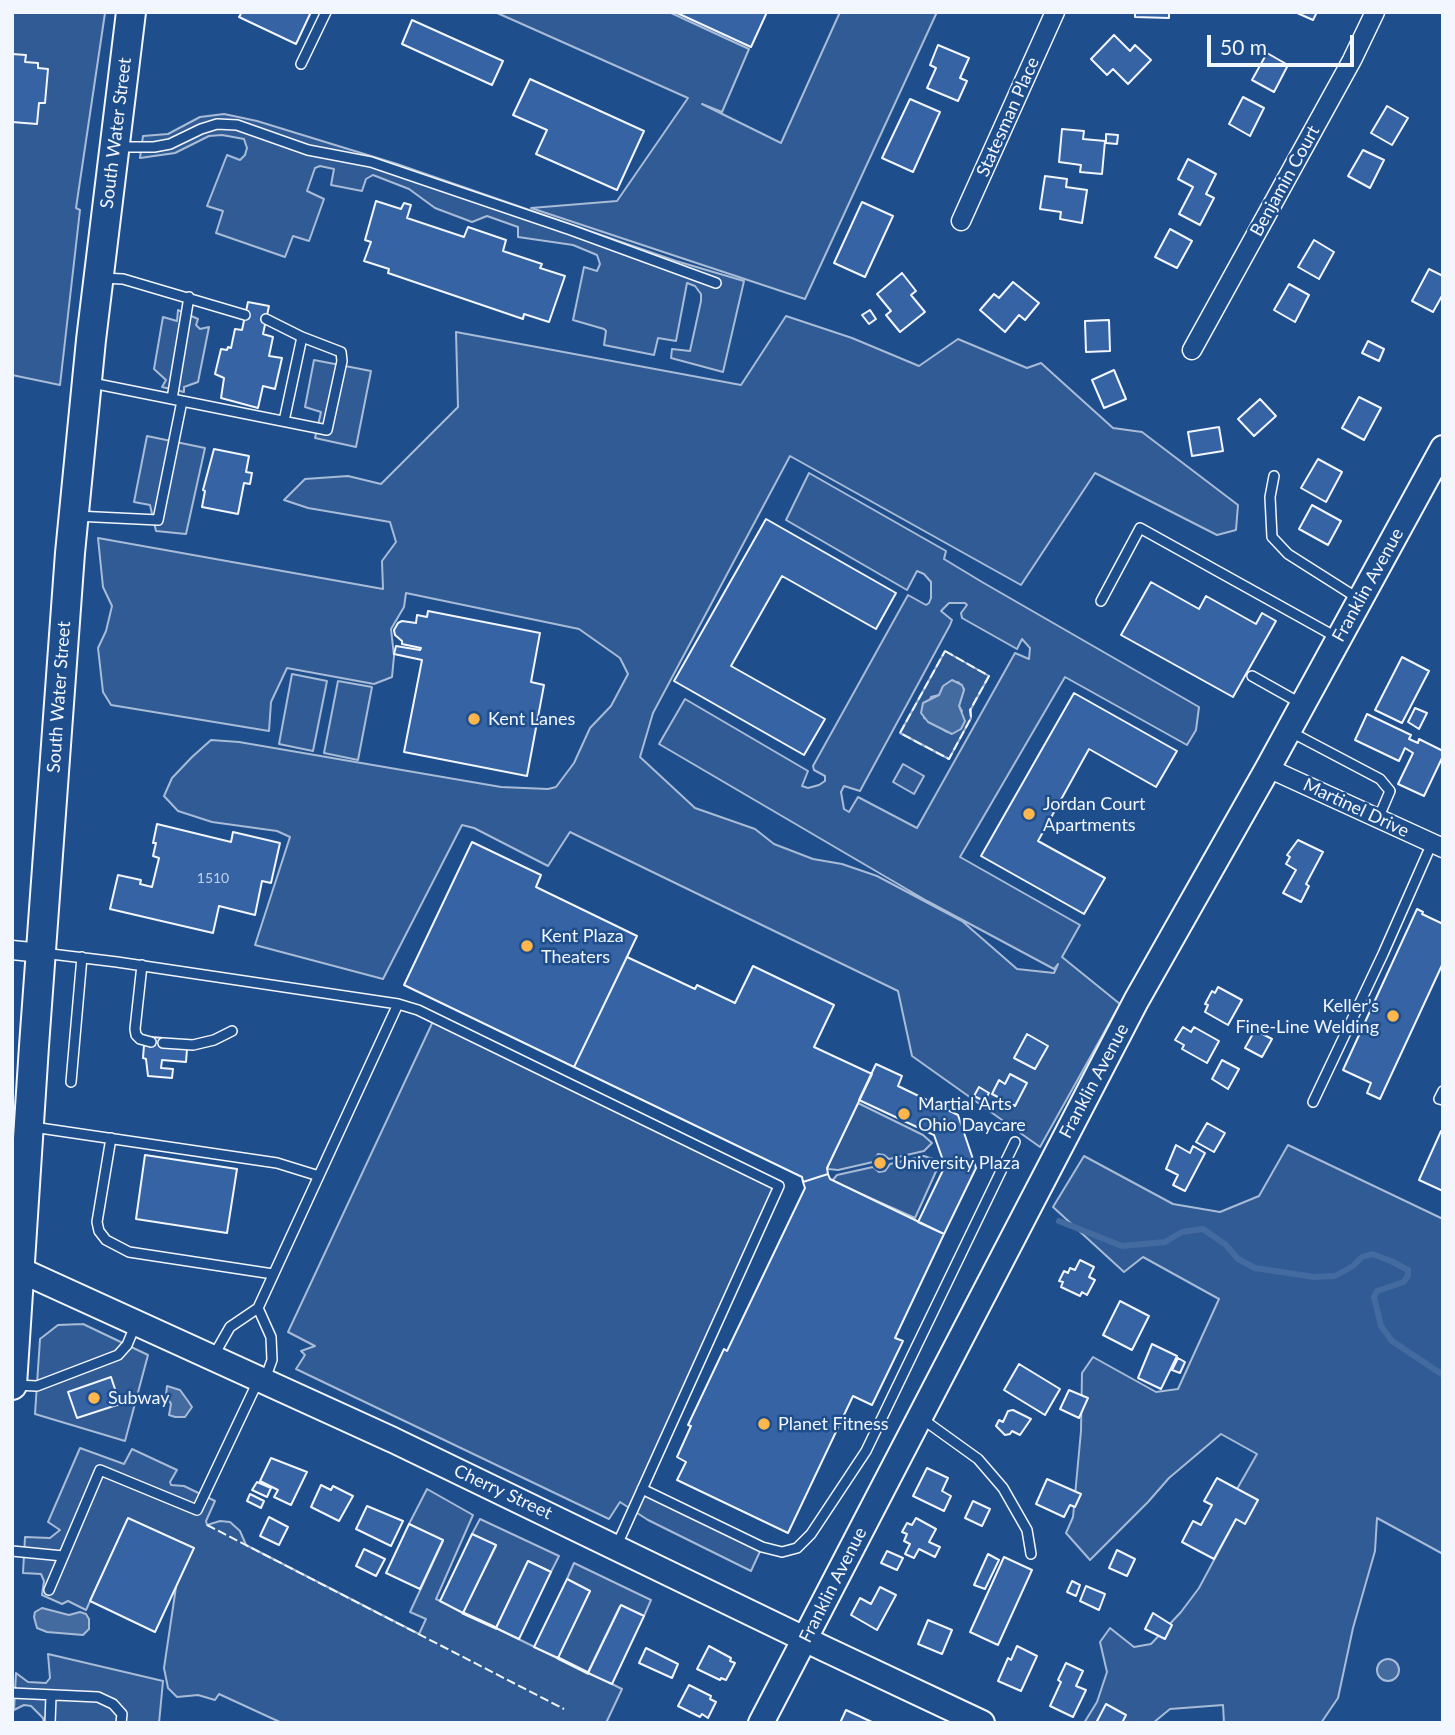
<!DOCTYPE html>
<meta charset="utf-8">
<style>
body{margin:0}
#map{position:relative;width:1455px;height:1735px;overflow:hidden;background:#1f4e8c;font-family:Lato,sans-serif}
canvas{display:block}
.frame{position:absolute;inset:0;border:14px solid #f2f6ff;pointer-events:none}
.scale{position:absolute;left:1207px;top:35px;width:147px;height:32px;box-sizing:border-box;border:4px solid #f2f6ff;border-top:0;padding-left:9px;font-size:21px;line-height:24px;white-space:nowrap;color:#f2f6ff;-webkit-text-stroke:5px #1f4e8c;paint-order:stroke}
</style>
<div id="map">
<canvas width="1455" height="1735"></canvas>
<div class="frame"></div>
<div class="scale">50 m</div>
</div>
<script>
const c = document.querySelector('canvas').getContext('2d');
c.lineJoin = 'round';
function fill(path, color) { c.fillStyle = color; c.fill(path, 'evenodd'); }
const shape = rows => new Path2D(rows.map(r => 'M' + r).join(''));
function stroke(path, color, width, dash) { c.strokeStyle = color; c.lineWidth = width; c.lineCap = dash ? 'butt' : 'round'; c.setLineDash(dash || []); c.stroke(path); }
function label(font, color, halo, rows, align = 'center') {
  c.font = font + ' Lato,sans-serif'; c.lineWidth = 5; c.setLineDash([]); c.textBaseline = 'middle'; c.strokeStyle = halo; c.fillStyle = color; for (const [text, x, y, turn = 0] of rows) {
    c.save(); c.translate(x, y); c.rotate((+turn || 0) * Math.PI / 180); c.textAlign = isNaN(turn) ? turn : align; if (halo) c.strokeText(text, 0, 0); c.fillText(text, 0, 0); c.restore();
  }
}
const built = shape([
 [12,12,105,13,76,208,80,210,60,385,12,375,12,12],
 [495,12,669,12,749,49,722,112,702,104,781,143,840,12,937,12,805,299,531,208,617,201,688,98,495,12],
 [224,114,257,121,397,164,676,261,744,281,723,372,671,358,672,349,690,351,701,301,701,294,695,286,687,283,676,341,658,338,654,355,604,345,606,331,604,329,573,320,584,267,597,271,600,264,597,255,573,245,518,237,518,227,487,216,472,222,435,208,409,189,373,175,366,179,362,191,331,185,334,169,320,166,315,168,307,191,324,199,309,241,293,236,285,257,216,233,223,211,207,206,227,155,240,160,245,155,247,148,244,139,222,135,209,136,175,153,140,158,143,136,168,134,200,117,224,114],
 [178,310,198,319,196,325,200,329,209,327,198,382,184,387,184,392,162,387,166,380,154,369,163,317,177,321,178,310],
 [786,316,852,338,919,366,958,339,1027,368,1041,363,1113,428,1142,432,1238,505,1236,530,1217,535,1095,473,1021,585,790,456,653,713,640,757,695,808,755,829,774,844,813,859,842,864,877,876,962,921,1017,969,1054,973,1058,964,1054,969,927,901,659,744,685,699,808,771,802,786,808,788,819,785,825,781,825,776,814,770,813,766,908,595,926,605,929,603,931,598,931,582,924,574,917,571,907,590,786,520,809,473,946,551,944,559,982,582,1199,707,1196,730,1187,745,1065,677,960,857,1080,925,1062,957,1120,1004,1040,1147,912,1056,898,991,570,832,548,866,474,828,462,825,383,979,255,945,290,837,277,831,212,822,178,811,164,796,172,778,192,757,211,740,239,742,501,787,548,789,556,787,574,763,590,728,611,706,628,674,620,658,579,629,406,593,404,607,391,629,394,656,392,677,374,684,287,668,271,702,269,731,111,705,103,692,98,648,106,631,112,606,103,587,98,538,383,589,382,561,396,542,390,522,308,508,284,500,305,479,348,476,381,484,458,407,456,332,741,385,786,316],
 [949,603,965,603,967,605,961,613,962,618,1017,649,1022,639,1030,648,1029,659,1015,653,917,828,858,797,849,812,844,809,841,792,844,786,860,791,950,625,952,620,941,611,949,603],
 [314,360,371,371,356,447,315,438,321,412,305,407,314,360],
 [147,436,205,448,186,534,156,531,150,505,134,502,147,436],
 [945,651,989,676,971,709,971,718,949,759,900,733,945,651],
 [958,682,964,689,959,706,962,711,947,732,924,718,931,697,939,695,958,682],
 [292,674,327,681,313,751,279,744,292,674],
 [338,681,372,687,358,760,324,753,338,681],
 [903,764,924,776,914,794,893,782,903,764],
 [435,1017,779,1186,642,1488,762,1547,751,1571,648,1520,620,1502,609,1519,296,1369,305,1355,301,1351,315,1346,288,1332,435,1017],
 [858,1103,923,1135,932,1143,924,1151,889,1159,884,1155,878,1154,873,1162,838,1170,828,1169,828,1166,858,1103],
 [1288,1145,1443,1219,1443,1554,1377,1518,1375,1551,1353,1628,1338,1698,1321,1723,1224,1723,1223,1705,1170,1709,1153,1723,1084,1723,1097,1702,1107,1672,1100,1642,1110,1628,1134,1647,1151,1644,1181,1612,1199,1588,1236,1519,1237,1489,1257,1454,1221,1434,1169,1478,1148,1502,1090,1560,1066,1533,1073,1517,1081,1431,1082,1373,1093,1357,1156,1392,1178,1389,1219,1299,1143,1257,1124,1272,1053,1207,1084,1156,1173,1204,1220,1212,1259,1196,1288,1145],
 [924,1156,936,1160,938,1167,915,1218,832,1181,837,1175,873,1167,879,1172,885,1171,890,1164,924,1156],
 [83,1324,148,1355,125,1441,35,1414,40,1339,58,1325,83,1324],
 [80,1448,124,1464,132,1449,177,1470,170,1482,171,1485,184,1486,215,1501,206,1521,207,1525,220,1521,230,1522,240,1531,246,1545,419,1634,426,1619,410,1612,443,1541,409,1524,427,1489,473,1515,436,1599,463,1612,496,1546,472,1534,480,1519,559,1556,551,1572,528,1561,496,1628,557,1658,590,1591,567,1579,574,1563,651,1600,644,1616,620,1606,588,1672,622,1689,606,1723,282,1723,219,1694,215,1700,198,1695,177,1697,168,1688,164,1668,176,1587,128,1519,86,1610,68,1601,62,1604,42,1595,44,1581,41,1574,23,1573,25,1537,50,1538,60,1530,48,1522,80,1448],
 [48,1654,163,1681,159,1723,44,1723,43,1718,31,1706,24,1705,14,1710,16,1673,28,1682,46,1683,50,1678,48,1654]
]);
const water = shape([
 [952,680,962,685,964,690,959,706,965,721,961,729,952,734,928,722,921,713,923,703,939,695,943,686,952,680],
 [167,1386,180,1390,188,1401,192,1407,185,1417,175,1417,169,1415,171,1404,166,1395,167,1386],
 [42,1608,69,1615,80,1612,86,1614,89,1619,89,1629,83,1635,47,1632,37,1628,34,1617,35,1612,42,1608],
 '1377 1670a11 11 0 1 1 22 0a11 11 0 1 1-22 0Z'
]);
const stream = shape([
 [1059,1221,1122,1246,1165,1242,1182,1232,1203,1229,1226,1245,1238,1259,1255,1268,1314,1277,1335,1276,1353,1266,1362,1257,1372,1254,1391,1261,1408,1270,1408,1275,1404,1282,1377,1291,1374,1297,1381,1326,1392,1341,1443,1375]
]);
const building = shape([
 [242,12,311,12,296,44,239,17,242,12],
 [675,12,767,12,751,47,675,12],
 [1135,12,1169,12,1169,18,1135,17,1135,12],
 [1295,12,1317,12,1313,20,1295,12],
 [412,20,503,61,492,85,402,44,412,20],
 [1114,35,1130,51,1135,45,1151,60,1128,84,1113,69,1107,75,1091,59,1114,35],
 [938,45,969,58,960,78,967,81,958,101,927,88,936,68,930,65,938,45],
 [1267,53,1288,65,1274,92,1252,80,1267,53],
 [12,54,26,55,25,62,38,63,38,68,48,69,45,103,39,103,37,124,12,122,12,54],
 [530,79,644,131,617,190,536,154,547,130,513,115,530,79],
 [1243,97,1264,108,1250,136,1229,124,1243,97],
 [910,99,940,112,913,172,882,158,910,99],
 [1387,106,1408,118,1392,145,1371,133,1387,106],
 [1062,129,1084,131,1083,139,1105,141,1102,174,1080,172,1081,165,1059,162,1062,129],
 [1106,134,1118,135,1117,144,1106,143,1106,134],
 [1363,150,1384,160,1370,188,1348,176,1363,150],
 [1188,159,1216,174,1206,194,1214,198,1200,225,1179,214,1193,187,1178,179,1188,159],
 [1045,176,1067,179,1066,187,1087,190,1082,223,1060,219,1061,212,1040,209,1045,176],
 [376,201,401,209,404,203,411,205,407,218,464,237,468,227,506,240,503,251,542,264,540,268,565,276,549,322,524,314,523,319,388,273,389,269,364,261,371,242,365,240,376,201],
 [862,202,893,216,865,277,834,263,862,202],
 [1170,229,1192,241,1177,268,1155,257,1170,229],
 [1314,240,1334,252,1319,279,1298,267,1314,240],
 [1429,269,1443,276,1443,294,1433,312,1412,301,1429,269],
 [902,273,916,291,911,295,925,312,900,332,886,315,891,311,877,294,902,273],
 [1013,282,1039,303,1025,320,1019,315,1005,332,980,310,994,294,999,298,1013,282],
 [1289,284,1309,295,1295,322,1274,310,1289,284],
 [248,302,269,306,263,334,273,337,269,356,282,358,275,389,263,386,258,408,221,398,224,378,215,374,221,349,227,350,228,347,231,348,235,329,242,330,248,302],
 [870,310,876,319,869,324,862,315,870,310],
 [1109,320,1110,351,1086,352,1085,321,1109,320],
 [1368,341,1384,349,1379,361,1362,353,1368,341],
 [1114,370,1126,399,1104,408,1092,380,1114,370],
 [1359,397,1381,408,1364,440,1342,428,1359,397],
 [1260,399,1276,416,1254,436,1238,419,1260,399],
 [1219,427,1223,451,1192,456,1188,432,1219,427],
 [214,449,249,456,246,472,252,473,250,484,244,483,238,514,202,507,205,491,203,490,214,449],
 [1318,459,1342,472,1326,502,1301,488,1318,459],
 [1312,505,1341,521,1328,545,1299,529,1312,505],
 [766,519,896,593,876,629,782,576,731,666,825,719,804,755,674,681,766,519],
 [1151,582,1199,609,1206,596,1256,624,1262,613,1276,621,1233,697,1121,635,1151,582],
 [428,611,540,633,531,682,544,685,527,776,404,752,422,660,394,654,396,646,420,650,421,648,402,644,402,641,395,635,394,630,398,623,402,621,416,623,417,615,427,617,428,611],
 [1402,657,1429,671,1402,723,1375,710,1402,657],
 [1074,693,1177,751,1156,787,1089,749,1038,841,1105,878,1084,914,981,856,1074,693],
 [1415,708,1427,713,1419,729,1408,722,1415,708],
 [1367,714,1411,735,1409,739,1418,743,1419,739,1443,751,1443,756,1424,796,1398,784,1413,753,1405,748,1399,761,1355,740,1367,714],
 [157,824,231,842,233,832,280,843,271,883,262,881,255,915,219,906,213,933,110,909,118,875,141,880,140,884,152,887,159,858,153,856,156,843,153,843,157,824],
 [1298,840,1323,852,1306,884,1309,886,1301,902,1283,893,1296,870,1286,864,1290,857,1287,855,1298,840],
 [472,842,541,875,536,887,637,936,574,1067,404,985,472,842],
 [1417,909,1423,912,1422,914,1443,924,1443,963,1380,1099,1367,1093,1371,1083,1343,1070,1417,909],
 [627,957,695,989,697,985,735,1003,753,966,834,1005,814,1047,872,1074,827,1168,828,1174,803,1182,802,1177,574,1067,627,957],
 [1218,987,1242,1000,1228,1025,1205,1012,1208,1005,1205,1004,1212,991,1215,993,1218,987],
 [1183,1027,1191,1032,1194,1027,1219,1041,1207,1063,1182,1049,1184,1045,1175,1040,1183,1027],
 [1255,1030,1272,1039,1262,1057,1245,1048,1255,1030],
 [1027,1034,1048,1046,1035,1069,1014,1058,1027,1034],
 [152,1037,163,1038,162,1047,187,1049,186,1062,162,1060,161,1068,173,1069,172,1078,148,1076,146,1059,143,1058,144,1045,151,1046,152,1037],
 [1222,1060,1239,1069,1228,1089,1212,1079,1222,1060],
 [876,1064,902,1076,898,1086,958,1115,976,1168,944,1234,918,1222,945,1166,934,1135,859,1100,876,1064],
 [1010,1074,1027,1083,1015,1106,992,1094,999,1080,1005,1084,1010,1074],
 [979,1087,989,1093,984,1101,974,1096,979,1087],
 [1207,1123,1225,1133,1214,1152,1196,1142,1207,1123],
 [1441,1131,1443,1132,1443,1191,1419,1180,1441,1131],
 [1176,1145,1190,1153,1193,1146,1205,1153,1185,1191,1173,1185,1178,1175,1166,1169,1176,1145],
 [145,1155,237,1169,227,1233,136,1219,145,1155],
 [828,1174,830,1179,944,1234,895,1338,903,1341,872,1405,853,1396,788,1533,677,1480,686,1462,677,1457,691,1426,688,1425,724,1349,727,1351,805,1188,803,1182,828,1174],
 [1080,1260,1094,1267,1089,1277,1095,1280,1087,1295,1082,1292,1080,1296,1061,1287,1063,1282,1059,1281,1064,1271,1068,1273,1070,1268,1075,1270,1080,1260],
 [1120,1301,1149,1316,1132,1350,1103,1335,1120,1301],
 [1152,1344,1177,1356,1161,1389,1138,1378,1152,1344],
 [1178,1358,1185,1362,1180,1373,1172,1370,1178,1358],
 [1019,1364,1060,1389,1045,1415,1004,1390,1019,1364],
 [111,1377,120,1404,77,1418,68,1392,111,1377],
 [1069,1390,1088,1398,1079,1418,1060,1409,1069,1390],
 [1013,1410,1031,1419,1020,1435,1012,1431,1010,1434,1005,1435,996,1426,999,1420,1003,1422,1008,1411,1013,1410],
 [271,1458,307,1472,291,1505,274,1497,278,1490,260,1481,271,1458],
 [927,1468,948,1478,942,1491,951,1496,944,1511,913,1496,927,1468],
 [1217,1478,1258,1500,1245,1524,1236,1519,1214,1559,1182,1542,1193,1521,1201,1525,1212,1505,1204,1501,1217,1478],
 [1047,1479,1081,1494,1075,1507,1070,1505,1064,1517,1036,1504,1047,1479],
 [257,1482,271,1488,267,1497,252,1490,257,1482],
 [321,1485,331,1490,333,1486,353,1496,339,1521,311,1507,321,1485],
 [250,1494,264,1501,261,1508,247,1501,250,1494],
 [973,1501,990,1509,982,1526,965,1518,973,1501],
 [367,1506,403,1521,391,1546,356,1529,367,1506],
 [269,1517,288,1527,279,1545,260,1536,269,1517],
 [128,1518,194,1548,155,1632,90,1601,128,1518],
 [916,1518,936,1529,929,1542,940,1547,935,1557,919,1549,914,1558,905,1554,910,1544,904,1541,907,1534,902,1532,907,1523,912,1525,916,1518],
 [409,1524,443,1540,420,1589,386,1573,409,1524],
 [472,1534,496,1545,463,1613,440,1601,472,1534],
 [364,1549,385,1559,376,1576,356,1566,364,1549],
 [1117,1550,1135,1559,1127,1576,1109,1568,1117,1550],
 [887,1551,903,1558,897,1570,881,1563,887,1551],
 [988,1554,999,1560,985,1589,974,1585,988,1554],
 [1004,1557,1032,1570,998,1645,970,1632,1004,1557],
 [528,1561,551,1572,519,1639,496,1628,528,1561],
 [567,1579,590,1591,558,1658,534,1647,567,1579],
 [1072,1581,1080,1585,1076,1596,1067,1592,1072,1581],
 [1086,1586,1105,1594,1099,1610,1080,1601,1086,1586],
 [880,1587,896,1595,877,1630,851,1615,860,1598,871,1604,880,1587],
 [621,1605,644,1616,612,1684,588,1673,621,1605],
 [1153,1613,1172,1625,1165,1639,1145,1629,1153,1613],
 [928,1620,952,1630,942,1654,918,1644,928,1620],
 [709,1646,731,1658,730,1661,735,1663,726,1680,721,1678,720,1680,697,1669,709,1646],
 [1017,1646,1037,1656,1021,1691,998,1681,1008,1658,1011,1660,1017,1646],
 [646,1648,678,1664,672,1678,639,1663,646,1648],
 [1066,1663,1083,1671,1076,1686,1086,1690,1073,1717,1050,1706,1061,1682,1058,1680,1066,1663],
 [689,1685,711,1696,710,1699,716,1702,708,1718,702,1714,700,1717,678,1706,689,1685],
 [1106,1704,1126,1715,1122,1723,1096,1723,1106,1704],
 [846,1710,874,1723,840,1723,846,1710]
]);
const lane = shape([
 [301,64,326,12],
 [118,147,154,147,170,144,201,129,217,124,237,125,308,150,371,162,571,230,716,283],
 [101,278,123,279,245,315],
 [92,383,327,430,342,361,341,352,302,337,266,319],
 [172,399,189,297],
 [284,421,302,337],
 [1274,476,1270,497,1272,537,1288,554,1359,599],
 [76,516,158,520,182,401],
 [1101,601,1140,528,1336,637],
 [1252,676,1300,703],
 [1289,731,1380,779,1390,791,1378,819],
 [43,953,117,962,398,1004,418,1010,779,1186,617,1545],
 [142,965,135,1029,136,1035,140,1039,151,1042],
 [163,1043,193,1045,214,1040,232,1031],
 [71,1082,82,957],
 [1443,1091,1439,1099,1443,1100],
 [1313,1102,1383,954,1432,843],
 [33,1127,277,1163,319,1176],
 [111,1138,97,1222,99,1231,106,1240,129,1252,273,1274],
 [258,1308,271,1337,272,1360,265,1379],
 [214,1355,230,1327,258,1308,398,1004],
 [14,1385,37,1386,118,1355,127,1345,135,1326],
 [921,1418,978,1459,1003,1488,1027,1530,1031,1554],
 [642,1489,762,1547,782,1552,797,1548,811,1534,866,1451,1015,1142],
 [12,1551,63,1556],
 [49,1590,100,1470,197,1510,258,1381],
 [12,1693,98,1697,113,1704,122,1714,121,1723],
 [50,1723,51,1696]
]);
const street = shape([
 [961,221,1055,12],
 [1192,350,1352,60,1375,12],
 [1268,768,1443,848],
 [12,950,41,953]
]);
const secondary = shape([
 [20,1270,393,1440,825,1649,982,1723],
 [761,1723,1136,1001,1268,768,1443,448]
]);
const primary = shape([
 [12,1385,34,1046,70,553,91,340,131,12]
]);
const fence = shape([
 [945,651,989,676,970,710,971,718,949,759,900,733,945,651],
 [207,1525,564,1709]
]);
const wall = shape([
 [463,1613,496,1628],
 [558,1658,588,1673]
]);
const markers = [
 [474,719,7,"#ffb74d"],
 [1029,814,7,"#ffb74d"],
 [527,946,7,"#ffb74d"],
 [1393,1016,7,"#ffb74d"],
 [904,1114,7,"#ffb74d"],
 [880,1163,7,"#ffb74d"],
 [94,1398,7,"#ffb74d"],
 [764,1424,7,"#ffb74d"]
];
const numberNames = [
 ["1510",213,878]
];
const streetNames = [
 ["Statesman Place",1008,117,-66],
 ["South Water Street",116,133,-83],
 ["Benjamin Court",1285,181,-61],
 ["Franklin Avenue",1368,585,-61],
 ["South Water Street",59,697,-86],
 ["Martinel Drive",1356,808,25],
 ["Franklin Avenue",1094,1081,-62],
 ["Cherry Street",503,1492,25],
 ["Franklin Avenue",833,1585,-63]
];
const poiNames = [
 ["Kent Lanes",488,719],
 ["Jordan Court",1043,804],
 ["Apartments",1043,825],
 ["Kent Plaza",541,936],
 ["Theaters",541,957],
 ["Keller’s",1379,1006,"right"],
 ["Fine-Line Welding",1379,1027,"right"],
 ["Martial Arts",918,1104],
 ["Ohio Daycare",918,1125],
 ["University Plaza",894,1163],
 ["Subway",108,1398],
 ["Planet Fitness",778,1424]
];
fill(built, '#305b95');
stroke(built, '#a8bbd7', 2);
fill(water, '#446ba0');
stroke(water, '#a8bbd7', 2);
stroke(stream, '#446ba0', 6);
fill(building, '#3563a3');
stroke(building, '#f2f6ff', 2);
stroke(lane, '#f2f6ff', 12);
stroke(street, '#f2f6ff', 21);
stroke(secondary, '#f2f6ff', 28);
stroke(primary, '#f2f6ff', 32);
stroke(lane, '#1f4e8c', 9);
stroke(street, '#1f4e8c', 18);
stroke(secondary, '#1f4e8c', 24);
stroke(primary, '#1f4e8c', 28);
stroke(fence, '#f2f6ff', 2, [9, 3.5]);
stroke(wall, '#f2f6ff', 3.5);
for (const [x, y, r, color] of markers) { const dot = new Path2D(); dot.arc(x, y, r, 0, 2 * Math.PI); c.fillStyle = color; c.fill(dot); stroke(dot, '#1f4e8c', 2.5); }
label('14px', '#c3d1e8', null, numberNames);
label('18px', '#f2f6ff', '#1f4e8c', streetNames);
label('18px', '#f2f6ff', '#1f4e8c', poiNames, 'left');
</script>
